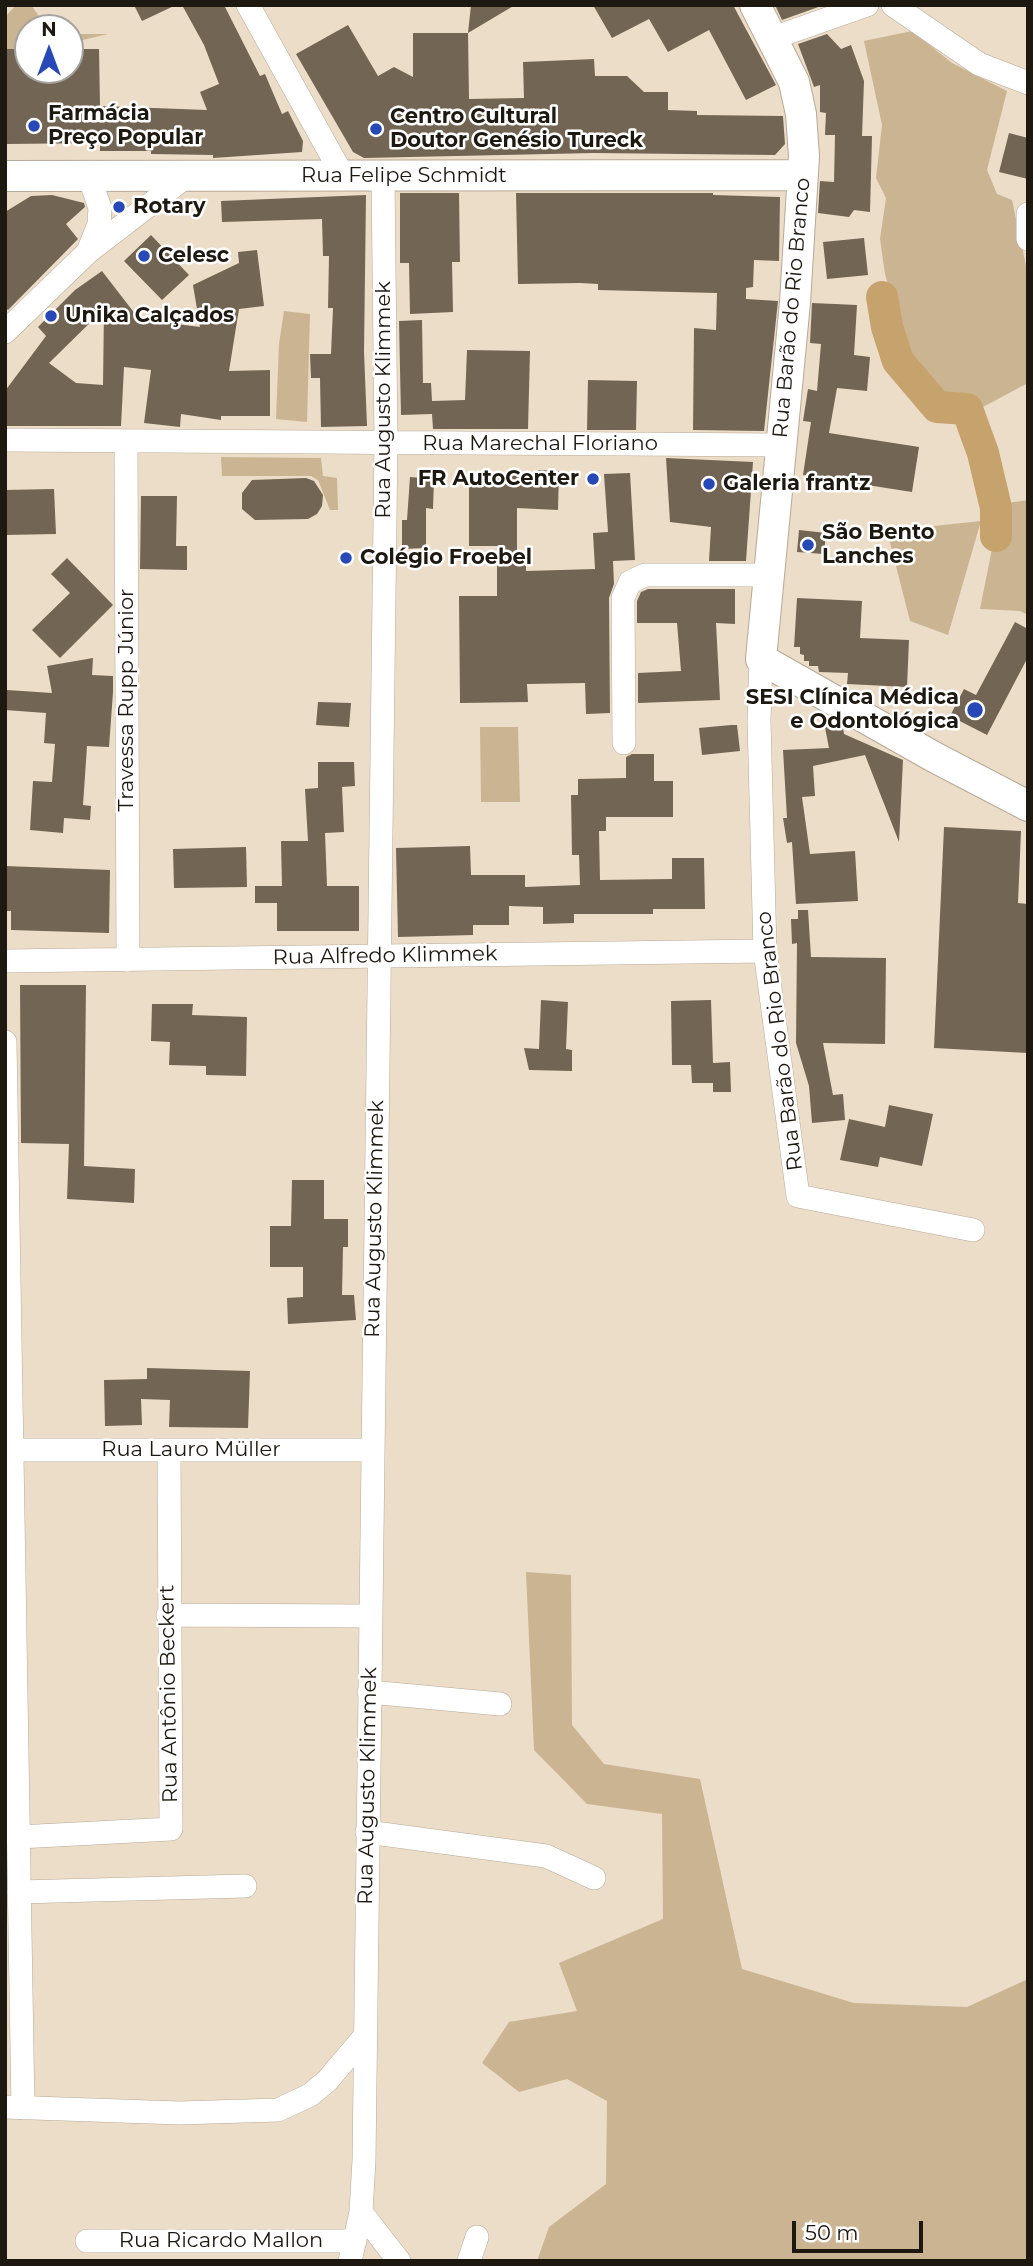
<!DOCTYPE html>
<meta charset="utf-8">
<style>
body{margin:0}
#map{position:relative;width:1033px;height:2266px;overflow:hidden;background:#ecddc8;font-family:Montserrat,sans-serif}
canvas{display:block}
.frame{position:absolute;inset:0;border:7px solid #1d1810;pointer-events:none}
.north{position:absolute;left:14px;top:14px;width:70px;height:70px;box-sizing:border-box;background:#fff;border:2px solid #a5a39f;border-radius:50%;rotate:0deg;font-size:19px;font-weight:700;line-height:28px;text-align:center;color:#1d1810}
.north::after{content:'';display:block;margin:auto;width:24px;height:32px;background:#2748b7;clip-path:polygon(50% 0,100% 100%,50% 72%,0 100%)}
.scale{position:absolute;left:792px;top:2221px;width:131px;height:32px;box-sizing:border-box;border:4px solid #1d1810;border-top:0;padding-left:9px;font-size:21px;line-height:24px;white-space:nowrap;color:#1d1810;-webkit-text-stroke:5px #fff;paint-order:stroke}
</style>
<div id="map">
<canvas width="1033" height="2266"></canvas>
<div class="frame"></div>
<div class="north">N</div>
<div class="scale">50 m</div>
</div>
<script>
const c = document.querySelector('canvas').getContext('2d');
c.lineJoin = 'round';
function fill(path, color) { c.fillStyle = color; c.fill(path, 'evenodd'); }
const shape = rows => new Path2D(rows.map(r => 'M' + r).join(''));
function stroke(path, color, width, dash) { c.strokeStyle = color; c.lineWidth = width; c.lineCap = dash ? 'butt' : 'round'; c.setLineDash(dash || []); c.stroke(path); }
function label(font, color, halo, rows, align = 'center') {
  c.font = font + ' Montserrat,sans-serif'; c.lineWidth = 5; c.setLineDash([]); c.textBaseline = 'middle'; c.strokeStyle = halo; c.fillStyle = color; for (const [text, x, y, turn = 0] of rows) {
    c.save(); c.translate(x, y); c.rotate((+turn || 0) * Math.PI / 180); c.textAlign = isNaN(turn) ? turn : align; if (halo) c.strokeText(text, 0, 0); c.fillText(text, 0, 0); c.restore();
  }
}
const green = shape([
 [16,5,31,5,41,19,66,28,28,28,28,47,5,50,5,17],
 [912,31,952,63,1007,91,987,170,997,194,1012,200,1028,275,1028,383,983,407,970,396,945,396,911,360,885,274,880,239,886,198,876,178,882,125,864,41],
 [70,34,108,34,70,43],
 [284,311,310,314,307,422,276,419,279,344],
 [221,457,321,458,323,476,337,478,338,510,330,510,318,480,311,476,222,476],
 [1028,500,1028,615,1020,611,980,609,1001,504],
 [981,521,948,635,910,621,887,531],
 [480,727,518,727,520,802,481,802],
 [526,1572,571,1575,572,1725,604,1764,700,1779,742,1969,854,2003,967,2007,1028,1979,1028,2261,537,2261,549,2227,606,2184,607,2101,567,2079,519,2092,482,2063,509,2022,577,2011,559,1963,663,1919,662,1814,587,1804,534,1750]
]);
const river = shape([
 [882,297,887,327,898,361,937,407,967,409,983,453,996,508,996,536]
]);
const building = shape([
 [134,5,176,5,142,21],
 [182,5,224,5,260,76,265,74,282,114,288,111,303,141,302,152,213,158,213,155,151,154,151,151,100,151,100,143,6,144,6,49,28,49,28,70,70,70,70,49,99,49,100,106,207,110,200,92,219,84,204,45],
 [471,5,515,5,468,33],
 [593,5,733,5,776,85,746,100,709,30,668,52,649,19,612,38],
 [775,5,824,5,782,20],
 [348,25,378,76,394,67,413,77,413,33,468,33,469,99,524,98,523,62,594,59,595,76,627,76,644,92,668,92,668,110,697,111,697,115,783,116,785,144,775,155,594,153,364,158,353,152,296,54],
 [827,34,841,49,851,45,864,81,862,136,872,136,870,212,854,210,849,217,818,213,820,181,834,182,835,135,825,135,826,113,820,112,820,85,814,87,798,44],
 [1009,133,1028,138,1028,179,999,172],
 [400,193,459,193,460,262,452,262,453,312,410,314,409,263,400,263],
 [516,193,713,193,713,195,780,197,779,261,754,260,753,287,746,288,746,299,778,301,764,431,693,430,694,328,716,330,717,293,598,290,598,284,580,283,518,284],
 [52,195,84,203,85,207,66,224,78,239,8,310,5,307,5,212,31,196],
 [366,195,364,352,367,426,321,427,320,378,311,378,310,354,331,354,333,308,328,308,329,256,323,256,322,219,222,222,221,201],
 [151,235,189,275,162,300,124,261],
 [864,238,868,275,827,279,823,242],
 [257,250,264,306,239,309,229,371,270,370,270,416,221,416,221,420,181,414,180,427,144,423,151,370,124,367,121,426,5,426,5,391,46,336,38,327,75,290,102,271,139,319,200,327,193,285,239,263,238,252],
 [104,309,103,385,76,383,49,363],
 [812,303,857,305,854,355,870,357,867,391,837,388,829,433,919,447,912,492,803,475,811,422,803,421,808,389,817,391,821,344,810,343],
 [422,320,423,383,431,383,432,401,465,400,467,350,530,351,528,429,433,429,432,414,401,415,399,321],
 [588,380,637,381,636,430,587,430],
 [666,458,753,462,746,561,709,561,711,527,670,522],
 [538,470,559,471,558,510,517,508,517,553,526,553,526,571,595,569,593,533,608,532,604,474,630,473,635,560,613,561,614,584,609,598,610,713,586,714,585,683,527,684,528,702,460,703,459,596,497,596,497,546,469,546,469,473,538,473],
 [410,477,434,479,433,509,426,508,426,548,402,549,402,520,407,520],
 [306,478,314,481,323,495,322,506,317,514,308,519,255,520,242,509,242,493,252,480],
 [54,489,56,534,5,535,5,490],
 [141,496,177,496,176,546,187,546,187,570,140,569],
 [799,530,826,533,824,554,797,552],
 [67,558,113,605,60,658,32,630,70,593,51,574],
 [648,589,735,589,735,624,716,623,720,700,638,703,638,673,681,671,677,623,637,623,637,601,641,592],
 [797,598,862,601,860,638,909,640,907,687,847,684,848,673,819,672,818,666,809,666,809,661,804,661,804,655,800,654,800,647,794,647],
 [1015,622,1028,629,1028,657,987,735,950,716,964,689,976,695],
 [93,658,92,675,113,676,113,692,109,747,87,746,83,805,91,806,90,820,64,818,63,833,30,830,33,781,52,782,55,744,44,743,46,713,5,710,7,690,52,693,47,666],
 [318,702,351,703,349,727,316,725],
 [823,717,843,728,844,734,903,760,899,842,865,755,813,766,815,796,802,797,810,854,855,851,858,901,796,904,792,842,787,843,783,818,787,818,783,750,829,748],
 [731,725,737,725,740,751,702,755,699,728],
 [632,754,654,754,654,781,673,781,673,817,606,817,606,831,599,831,600,880,672,879,672,858,704,858,705,909,653,909,653,914,574,914,574,923,543,924,543,907,509,906,509,925,473,925,473,935,398,937,396,848,470,846,471,875,525,875,525,887,580,885,579,855,572,855,571,795,578,795,578,779,626,778,626,757],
 [318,762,354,762,355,786,342,787,344,832,325,833,327,886,359,886,359,931,277,931,277,903,255,903,255,886,282,886,281,841,308,841,305,789,318,788],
 [944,827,1021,831,1018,903,1028,904,1028,1053,934,1048],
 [246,847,247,887,174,888,173,849],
 [5,866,110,870,109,933,11,930,11,911,5,911],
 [798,910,808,910,811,957,886,958,885,1044,823,1043,833,1095,843,1094,845,1120,812,1123,809,1086,796,1043,797,943,792,944,791,919,798,919],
 [20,985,86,985,84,1166,135,1169,134,1203,67,1199,69,1144,21,1143],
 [541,1000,568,1002,566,1049,572,1050,572,1071,529,1070,524,1048,539,1049],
 [711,1000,713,1063,730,1062,731,1092,713,1092,713,1083,692,1083,691,1065,672,1065,671,1001],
 [152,1004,193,1004,192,1015,247,1017,246,1076,206,1075,206,1066,169,1065,170,1042,151,1041],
 [889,1105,933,1114,922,1166,880,1157,878,1167,840,1160,849,1119,885,1127],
 [292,1180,324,1180,324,1219,348,1219,348,1247,343,1247,342,1295,354,1295,356,1320,288,1324,287,1298,303,1297,303,1267,270,1267,270,1226,291,1226],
 [147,1368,250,1371,248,1428,169,1427,170,1400,141,1399,142,1425,105,1426,104,1380,147,1379]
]);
const minor = shape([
 [248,5,343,176],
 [893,5,979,64,1028,83],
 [773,38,867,5],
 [1028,214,1028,239],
 [88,252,99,224,100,208,89,176],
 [5,332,88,252,187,176],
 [5,440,781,445],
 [126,441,128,960],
 [761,659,759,720,765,951,798,1196,973,1230],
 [624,743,623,598,630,582,645,575,769,575],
 [5,961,765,951],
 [5,1042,23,2108],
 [12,1450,371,1450],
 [168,1615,370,1616],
 [369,1692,500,1704],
 [367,1832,546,1856,594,1878],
 [19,1837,171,1829,169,1450],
 [19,1892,245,1886],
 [5,2107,179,2113,278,2110,310,2095,327,2081,365,2036],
 [361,2212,399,2261],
 [87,2241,355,2241],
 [350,2261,361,2212,364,2160,386,442,383,176],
 [469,2261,477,2237]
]);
const major = shape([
 [755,5,794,82,801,114,804,156,795,302,761,659,934,757,1028,806],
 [5,176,803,175]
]);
const markers = [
 [34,126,7,"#2748b7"],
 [376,129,7,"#2748b7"],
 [119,207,7,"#2748b7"],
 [144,256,7,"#2748b7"],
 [51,316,7,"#2748b7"],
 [593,479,7,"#2748b7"],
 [709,484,7,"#2748b7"],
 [808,545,7,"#2748b7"],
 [346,558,7,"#2748b7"],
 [975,710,9,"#2748b7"]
];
const poiNames = [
 ["Farmácia",48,114],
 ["Preço Popular",48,138],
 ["Centro Cultural",390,117],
 ["Doutor Genésio Tureck",390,141],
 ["Rotary",133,207],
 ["Celesc",158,256],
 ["Unika Calçados",65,316],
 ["FR AutoCenter",579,479,"right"],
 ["Galeria frantz",723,484],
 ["São Bento",822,533],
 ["Lanches",822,557],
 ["Colégio Froebel",360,558],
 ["SESI Clínica Médica",959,698,"right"],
 ["e Odontológica",959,722,"right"]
];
const streetNames = [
 ["Rua Felipe Schmidt",404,176],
 ["Rua Barão do Rio Branco",792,308,-85],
 ["Rua Augusto Klimmek",384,400,-90],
 ["Rua Marechal Floriano",540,444],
 ["Travessa Rupp Júnior",127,700,-90],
 ["Rua Alfredo Klimmek",385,956,-1],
 ["Rua Barão do Rio Branco",780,1041,-97],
 ["Rua Augusto Klimmek",375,1219,-89],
 ["Rua Lauro Müller",191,1450],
 ["Rua Antônio Beckert",169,1694,-91],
 ["Rua Augusto Klimmek",368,1786,-89],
 ["Rua Ricardo Mallon",221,2241]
];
fill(green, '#cbb491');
stroke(river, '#c6a26c', 32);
fill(building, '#726553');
stroke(minor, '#b7a995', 24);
stroke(major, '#b7a995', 32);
stroke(minor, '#fff', 23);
stroke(major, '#fff', 30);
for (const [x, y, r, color] of markers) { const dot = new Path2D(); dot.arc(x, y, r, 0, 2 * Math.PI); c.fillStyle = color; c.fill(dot); stroke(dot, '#fff', 2.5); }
label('bold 21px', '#1d1810', '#fff', poiNames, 'left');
label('21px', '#1d1810', '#fff', streetNames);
</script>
